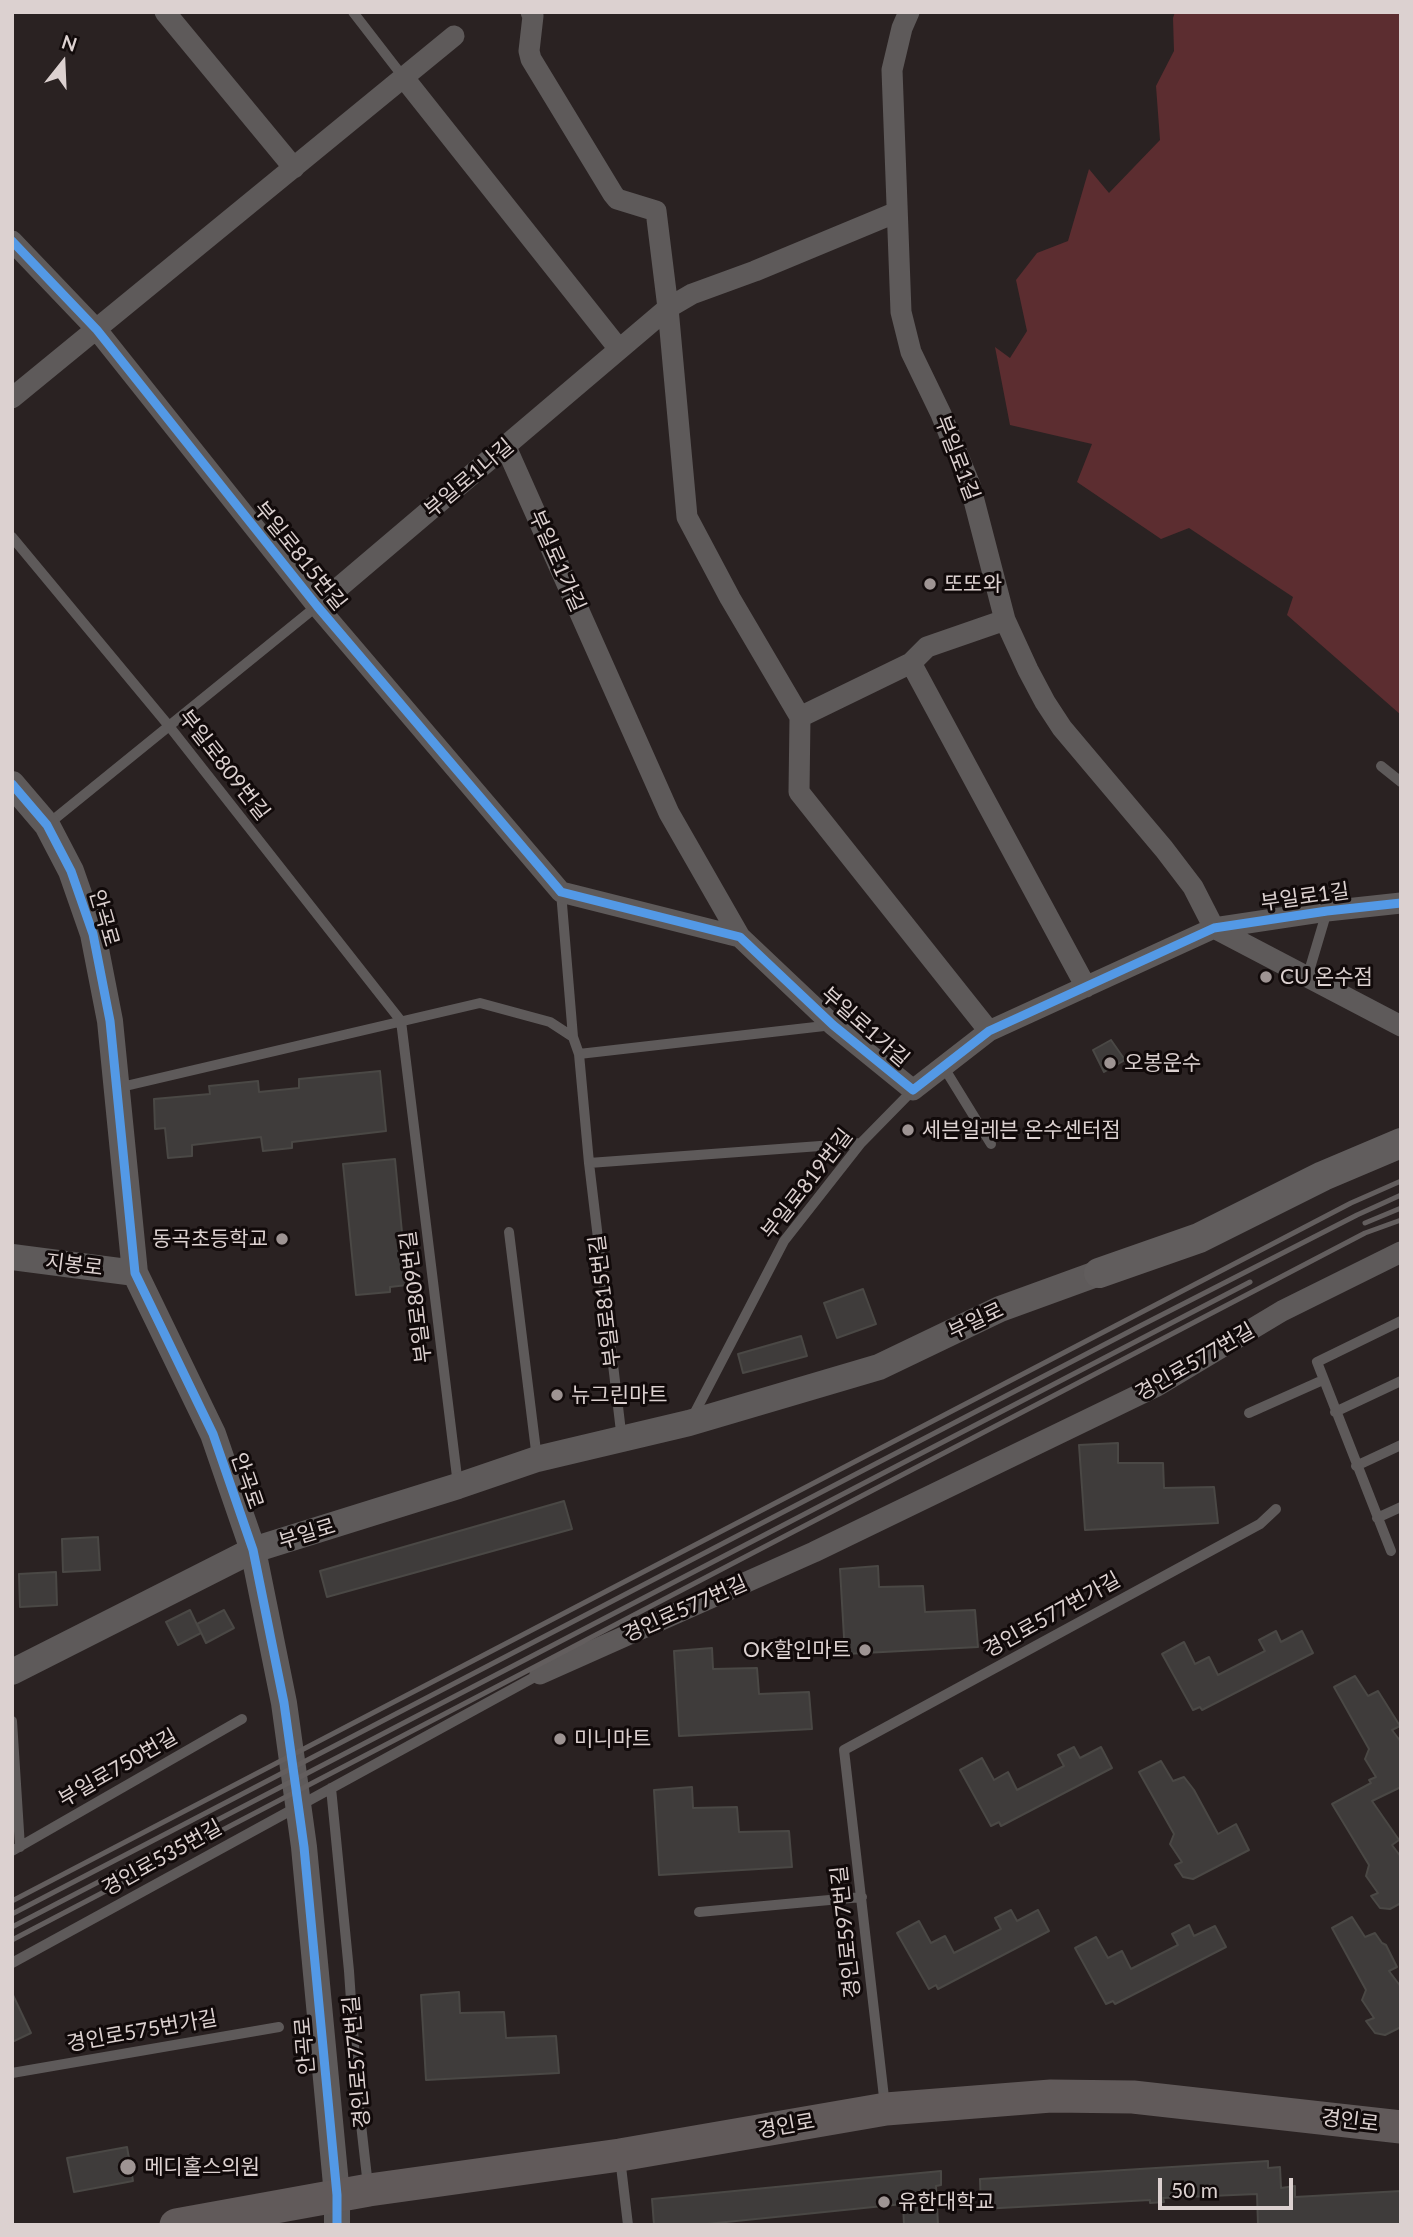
<!DOCTYPE html>
<meta charset="utf-8">
<style>
body{margin:0}
#map{position:relative;width:1413px;height:2237px;overflow:hidden;background:#2a2222;font-family:Lato,sans-serif}
canvas{display:block}
.frame{position:absolute;inset:0;border:14px solid #dcd1d0;pointer-events:none}
.north{position:absolute;left:28px;top:28px;width:70px;height:70px;-webkit-text-stroke:5px #110a0a;paint-order:stroke;rotate:18deg;font-size:19px;font-weight:700;line-height:28px;text-align:center;color:#dcd1d0}
.north::after{content:'';display:block;margin:auto;width:24px;height:32px;background:#dcd1d0;clip-path:polygon(50% 0,100% 100%,50% 72%,0 100%)}
.scale{position:absolute;left:1158px;top:2178px;width:135px;height:32px;box-sizing:border-box;border:4px solid #dcd1d0;border-top:0;padding-left:9px;font-size:21px;line-height:24px;white-space:nowrap;color:#dcd1d0;-webkit-text-stroke:5px #110a0a;paint-order:stroke}
</style>
<div id="map">
<canvas width="1413" height="2237"></canvas>
<div class="frame"></div>
<div class="north">N</div>
<div class="scale">50 m</div>
</div>
<script>
const c = document.querySelector('canvas').getContext('2d');
c.lineJoin = 'round';
function fill(path, color) { c.fillStyle = color; c.fill(path, 'evenodd'); }
const shape = rows => new Path2D(rows.map(r => 'M' + r).join(''));
function stroke(path, color, width, dash) { c.strokeStyle = color; c.lineWidth = width; c.lineCap = dash ? 'butt' : 'round'; c.setLineDash(dash || []); c.stroke(path); }
function label(font, color, halo, rows, align = 'center') {
  c.font = font + ' Lato,"Noto Sans KR",sans-serif'; c.lineWidth = 6; c.setLineDash([]); c.textBaseline = 'middle'; c.strokeStyle = halo; c.fillStyle = color; for (const [text, x, y, turn = 0] of rows) {
    c.save(); c.translate(x, y); c.rotate((+turn || 0) * Math.PI / 180); c.textAlign = isNaN(turn) ? turn : align; if (halo) c.strokeText(text, 0, 0); c.fillText(text, 0, 0); c.restore();
  }
}
const green = shape([
 [1175,12,1401,12,1401,715,1287,615,1293,597,1189,528,1161,539,1077,482,1092,444,1010,425,995,347,1010,358,1027,331,1016,280,1037,253,1068,241,1089,169,1109,193,1160,140,1156,86,1174,51,1173,18]
]);
const building = shape([
 [1111,1040,1125,1060,1104,1072,1093,1050,1111,1040],
 [380,1071,386,1131,292,1142,292,1148,263,1151,261,1137,192,1145,192,1156,168,1158,165,1128,155,1129,154,1099,210,1094,209,1086,258,1081,259,1092,299,1088,299,1079,380,1071],
 [395,1159,407,1285,390,1287,390,1292,356,1295,343,1164,395,1159],
 [863,1289,876,1324,837,1338,824,1303,863,1289],
 [801,1336,807,1356,743,1373,738,1354,801,1336],
 [1118,1443,1118,1463,1163,1463,1164,1488,1214,1487,1218,1523,1085,1530,1079,1445,1118,1443],
 [564,1501,572,1529,327,1597,320,1571,564,1501],
 [98,1537,100,1570,63,1572,62,1539,98,1537],
 [878,1566,879,1587,923,1586,925,1612,975,1610,978,1647,845,1654,840,1569,878,1566],
 [56,1572,57,1605,20,1607,19,1574,56,1572],
 [190,1610,201,1633,178,1645,166,1622,190,1610],
 [224,1610,234,1628,206,1643,197,1624,224,1610],
 [1276,1631,1281,1642,1302,1631,1313,1653,1202,1710,1200,1707,1193,1710,1162,1654,1184,1642,1195,1664,1209,1657,1218,1675,1265,1651,1259,1640,1276,1631],
 [712,1648,713,1669,757,1668,759,1694,809,1692,812,1729,679,1736,674,1651,712,1648],
 [1355,1676,1368,1696,1378,1691,1400,1726,1392,1730,1401,1742,1401,1787,1372,1801,1399,1840,1392,1845,1401,1857,1401,1903,1390,1909,1380,1908,1371,1896,1378,1893,1366,1876,1369,1865,1332,1804,1371,1783,1369,1780,1376,1777,1365,1759,1369,1749,1334,1687,1355,1676],
 [1074,1747,1080,1758,1101,1747,1112,1768,1001,1826,999,1822,991,1826,960,1770,982,1758,994,1780,1008,1772,1017,1790,1064,1766,1058,1755,1074,1747],
 [1161,1761,1173,1781,1184,1777,1194,1790,1218,1834,1236,1824,1249,1850,1193,1879,1183,1877,1175,1865,1182,1862,1170,1844,1174,1834,1139,1772,1161,1761],
 [692,1787,693,1808,737,1807,739,1832,789,1831,792,1867,659,1875,654,1790,692,1787],
 [1011,1910,1017,1921,1038,1910,1049,1931,938,1989,936,1985,929,1989,897,1933,919,1921,931,1943,945,1936,954,1953,1001,1929,995,1918,1011,1910],
 [1352,1917,1365,1937,1375,1933,1382,1943,1386,1945,1397,1967,1389,1971,1401,1987,1401,2027,1385,2035,1375,2033,1366,2021,1374,2018,1362,2000,1366,1990,1332,1928,1352,1917],
 [1189,1925,1194,1936,1215,1926,1226,1947,1115,2004,1113,2001,1106,2004,1075,1948,1096,1937,1108,1958,1122,1951,1131,1969,1178,1945,1172,1934,1189,1925],
 [459,1992,460,2013,504,2012,506,2038,556,2036,559,2073,426,2080,421,1995,459,1992],
 [12,1993,31,2033,12,2042,12,1993],
 [127,2147,133,2181,74,2192,67,2158,127,2147],
 [1268,2161,1268,2168,1280,2167,1281,2188,1295,2186,1295,2197,1401,2191,1401,2224,1258,2225,1257,2194,1163,2198,1164,2202,1150,2203,1150,2200,981,2209,980,2179,1268,2161],
 [941,2171,941,2185,936,2186,938,2225,904,2225,903,2204,697,2225,654,2225,652,2199,941,2171]
]);
const service = shape([
 [353,12,404,78],
 [12,537,169,726,401,1021,458,1485],
 [1381,766,1401,782],
 [47,825,317,606],
 [561,892,573,1037,579,1054,589,1163,622,1440],
 [1307,978,1327,911],
 [579,1054,833,1025],
 [943,1066,991,1144],
 [117,1088,480,1003,550,1022,573,1037],
 [589,1163,861,1143],
 [509,1232,537,1459],
 [1335,1412,1401,1381],
 [1249,1413,1323,1380],
 [692,1418,784,1241,861,1143,913,1090],
 [1356,1466,1401,1445],
 [1377,1518,1401,1507],
 [1391,1551,1317,1362,1401,1321],
 [12,1721,20,1847],
 [331,1788,349,1971,357,2089,368,2186],
 [12,1851,242,1719],
 [699,1912,862,1897],
 [12,1963,540,1674],
 [12,2073,279,2027],
 [885,2106,844,1750,1260,1524,1276,1509],
 [620,2158,628,2225]
]);
const minor = shape([
 [165,12,294,168],
 [531,12,533,16,529,51,531,59,613,194,617,199,656,211,668,308,687,517,730,598,800,717,799,792,989,1031],
 [909,12,902,28,892,70,901,312,911,352,941,414,970,485,1005,620,1028,670,1045,702,1062,728,1164,849,1193,887,1214,928,1401,1026],
 [404,78,619,349],
 [12,241,97,330,317,606,561,892,740,937,833,1025,913,1090,989,1031,1214,928,1327,911,1401,903],
 [12,398,454,36],
 [506,447,669,813,740,937],
 [317,606,668,308,692,294,755,271,897,212],
 [911,663,1086,987],
 [800,717,911,663,927,647,1005,620],
 [540,1674,814,1552,1157,1386,1282,1311,1401,1252]
]);
const tertiary = shape([
 [12,784,47,825,71,871,93,934,110,1021,135,1273,213,1434,253,1550,284,1703,304,1847,337,2195,337,2225],
 [12,1257,135,1273],
 [12,1672,253,1550,458,1486,537,1459,689,1423,879,1367,1000,1309,1099,1273]
]);
const secondary = shape([
 [1099,1273,1199,1238,1323,1176,1401,1143]
]);
const primary = shape([
 [176,2225,369,2190,620,2155,886,2109,1051,2096,1133,2097,1401,2127]
]);
const rail = shape([
 [1365,1223,1401,1208],
 [12,1901,1351,1203,1401,1181],
 [12,1914,1140,1326,1357,1215,1401,1195],
 [12,1927,1250,1282],
 [12,1940,1365,1233,1401,1220]
]);
const cycleway = shape([
 [12,241,97,330,317,606,561,892,740,937,833,1025,913,1090,989,1031,1214,928,1327,911,1401,903],
 [12,784,47,825,71,871,93,934,110,1021,135,1273,213,1434,253,1550,284,1703,304,1847,337,2195,337,2225]
]);
const markers = [
 [930,584,7,"#9e9493"],
 [1266,977,7,"#9e9493"],
 [1110,1063,7,"#9e9493"],
 [908,1130,7,"#9e9493"],
 [282,1239,7,"#9e9493"],
 [557,1395,7,"#9e9493"],
 [865,1650,7,"#9e9493"],
 [560,1739,7,"#9e9493"],
 [128,2167,9,"#9e9493"],
 [884,2202,7,"#9e9493"]
];
const streetNames = [
 ["부일로1길",957,458,69],
 ["부일로1나길",469,478,-40],
 ["부일로815번길",300,556,51],
 ["부일로1가길",557,561,66],
 ["부일로809번길",224,765,52],
 ["부일로1길",1305,897,-8],
 ["안곡로",104,918,74],
 ["부일로1가길",865,1027,41],
 ["부일로819번길",807,1184,-52],
 ["지봉로",74,1265,7],
 ["부일로809번길",416,1297,-97],
 ["부일로815번길",605,1301,-97],
 ["부일로",976,1321,-25],
 ["경인로577번길",1195,1362,-30],
 ["안곡로",247,1481,71],
 ["부일로",307,1534,-17],
 ["경인로577번길",685,1609,-24],
 ["경인로577번가길",1052,1615,-29],
 ["부일로750번길",118,1768,-30],
 ["경인로535번길",162,1858,-29],
 ["경인로597번길",846,1932,-96],
 ["경인로575번가길",142,2031,-10],
 ["안곡로",305,2046,-95],
 ["경인로577번길",357,2062,-95],
 ["경인로",1350,2121,7],
 ["경인로",786,2126,-10]
];
const poiNames = [
 ["또또와",944,584],
 ["CU 온수점",1280,977],
 ["오봉운수",1124,1063],
 ["세븐일레븐 온수센터점",922,1130],
 ["동곡초등학교",268,1239,"right"],
 ["뉴그린마트",571,1395],
 ["OK할인마트",851,1650,"right"],
 ["미니마트",574,1739],
 ["메디홀스의원",144,2167],
 ["유한대학교",898,2202]
];
fill(green, '#5c2d30');
fill(building, '#3f3c3b');
stroke(building, '#4a4845', 2);
stroke(service, '#5e5a5a', 10);
stroke(minor, '#5e5a5a', 21);
stroke(tertiary, '#5e5a5a', 26);
stroke(secondary, '#615d5d', 30);
stroke(primary, '#615a5a', 33);
stroke(rail, '#635e5e', 5);
stroke(cycleway, '#5399e6', 9);
for (const [x, y, r, color] of markers) { const dot = new Path2D(); dot.arc(x, y, r, 0, 2 * Math.PI); c.fillStyle = color; c.fill(dot); stroke(dot, '#110a0a', 2.5); }
label('21px', '#dcd1d0', '#110a0a', streetNames);
label('21px', '#dcd1d0', '#110a0a', poiNames, 'left');
</script>
